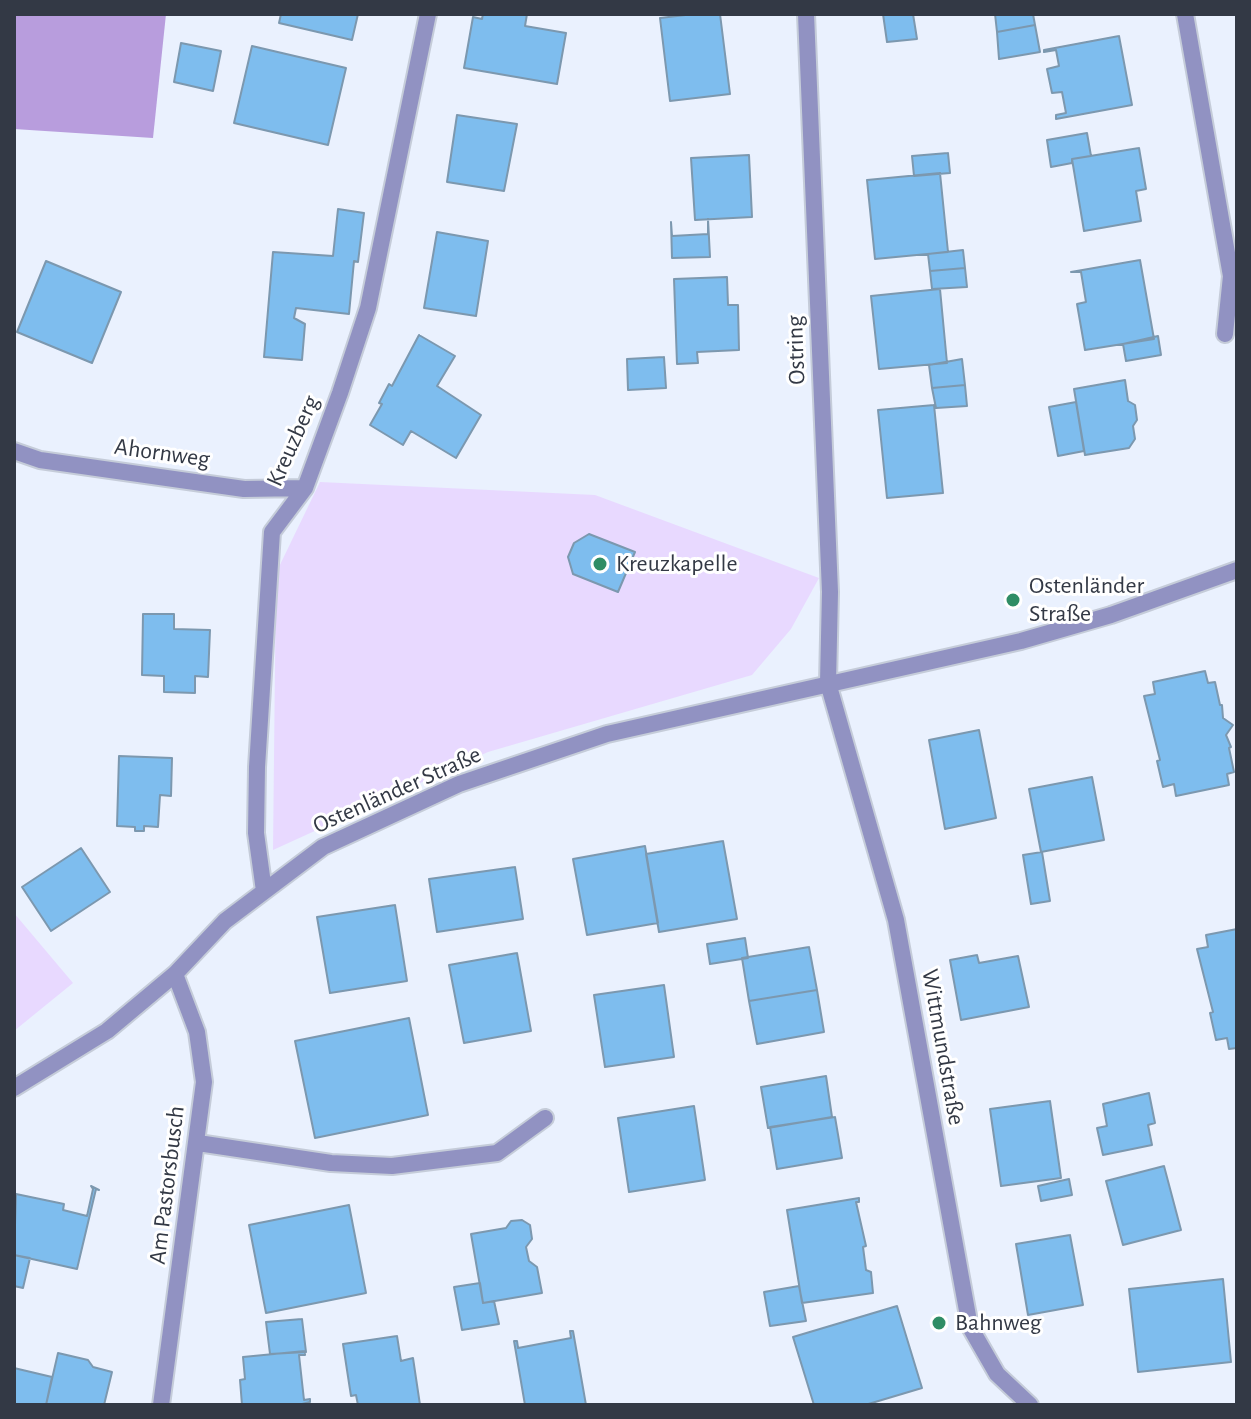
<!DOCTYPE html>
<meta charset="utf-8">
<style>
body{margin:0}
#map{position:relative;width:1251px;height:1419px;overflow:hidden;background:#eaf1fe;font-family:"Alegreya Sans",sans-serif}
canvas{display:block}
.frame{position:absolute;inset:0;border:16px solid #333945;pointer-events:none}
</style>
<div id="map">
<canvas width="1251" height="1419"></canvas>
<div class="frame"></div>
</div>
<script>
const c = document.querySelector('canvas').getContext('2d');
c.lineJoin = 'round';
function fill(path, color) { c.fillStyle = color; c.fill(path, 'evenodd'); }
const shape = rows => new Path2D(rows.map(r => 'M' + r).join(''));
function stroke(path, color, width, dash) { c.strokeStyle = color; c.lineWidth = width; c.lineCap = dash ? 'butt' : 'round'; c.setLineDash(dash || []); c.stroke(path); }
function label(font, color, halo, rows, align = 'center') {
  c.font = font + ' "Alegreya Sans",sans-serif'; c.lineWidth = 6; c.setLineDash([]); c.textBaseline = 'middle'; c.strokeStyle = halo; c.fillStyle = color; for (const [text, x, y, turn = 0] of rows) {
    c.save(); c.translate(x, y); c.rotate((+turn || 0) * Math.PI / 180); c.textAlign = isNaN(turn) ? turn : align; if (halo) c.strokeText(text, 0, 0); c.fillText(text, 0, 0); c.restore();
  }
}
const green = shape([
 [320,482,595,495,819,578,791,629,752,675,488,752,273,850,276,573],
 [14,913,73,983,14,1031]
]);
const forest = shape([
 [14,14,166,14,153,138,14,129]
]);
const building = shape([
 [281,14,358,14,352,40,279,23,281,14],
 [483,14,527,14,525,26,566,33,557,84,464,68,473,17,482,19,483,14],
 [694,14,720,14,730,94,670,101,660,18,694,14],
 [883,14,913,14,917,39,887,42,883,14],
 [995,14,1033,14,1035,25,997,32,995,14],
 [1035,25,1040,52,999,59,997,32,1035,25],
 [1119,36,1132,105,1056,119,1056,115,1066,113,1062,92,1052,93,1047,69,1059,66,1056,50,1044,52,1044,50,1119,36],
 [181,43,221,51,213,91,174,82,181,43],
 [252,46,346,68,328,145,234,123,252,46],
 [457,115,517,124,504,191,447,182,457,115],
 [1087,133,1091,156,1072,159,1072,163,1051,167,1047,140,1087,133],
 [1139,148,1146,189,1136,191,1141,221,1084,231,1072,159,1139,148],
 [948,153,950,173,914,176,912,156,948,153],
 [749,155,752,217,695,220,691,158,749,155],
 [940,173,948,252,875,259,867,180,940,173],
 [338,209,364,213,358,262,354,261,349,314,296,308,294,318,305,324,302,360,264,357,273,252,333,256,338,209],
 [708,219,710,257,672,258,671,222,672,236,708,234,708,219],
 [437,232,488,241,476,316,424,308,437,232],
 [963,250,965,268,930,271,928,254,963,250],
 [1140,260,1154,339,1085,350,1077,304,1086,302,1081,272,1071,272,1140,260],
 [46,261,121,292,92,363,17,332,46,261],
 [965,268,967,287,932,289,930,271,965,268],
 [727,277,728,305,738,305,739,350,697,352,698,363,677,364,674,279,727,277],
 [940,289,947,363,879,369,871,296,940,289],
 [419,335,455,356,437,386,481,415,456,458,411,431,403,445,370,425,382,404,379,403,389,384,392,386,419,335],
 [1158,336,1161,355,1126,361,1123,344,1158,336],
 [664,357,666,388,628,390,627,359,664,357],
 [962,359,965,385,932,388,929,365,962,359],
 [1125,380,1128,401,1135,405,1137,420,1133,426,1135,439,1129,448,1085,455,1074,389,1125,380],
 [965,385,967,406,936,408,932,388,965,385],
 [1076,402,1084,451,1058,456,1049,407,1076,402],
 [934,405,943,493,887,498,878,410,934,405],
 [589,534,635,552,618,592,573,574,568,557,574,543,589,534],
 [143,614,174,614,174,629,210,630,208,677,195,676,195,693,164,692,164,676,142,675,143,614],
 [1205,671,1208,683,1215,682,1220,705,1222,705,1223,718,1233,725,1226,735,1231,747,1229,748,1234,772,1227,774,1229,785,1176,796,1174,784,1163,787,1157,761,1160,760,1144,696,1155,694,1153,682,1205,671],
 [979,730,996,818,945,829,929,740,979,730],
 [119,756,172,758,171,796,160,795,158,827,144,826,144,831,135,831,135,827,117,826,119,756],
 [1092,777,1104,840,1041,852,1029,789,1092,777],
 [723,841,737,919,659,932,646,854,723,841],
 [645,846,658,923,587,935,573,859,645,846],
 [81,848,110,892,51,931,22,887,81,848],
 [1042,852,1050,901,1031,904,1023,855,1042,852],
 [515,867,523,919,437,932,429,879,515,867],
 [395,905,407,981,330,993,317,917,395,905],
 [1237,929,1237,1048,1229,1049,1227,1038,1216,1040,1210,1013,1213,1012,1197,949,1208,947,1206,935,1237,929],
 [745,938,748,958,710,964,707,944,745,938],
 [809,947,817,990,749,1001,742,958,809,947],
 [517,953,531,1031,464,1043,449,965,517,953],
 [977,955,979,963,1018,956,1029,1007,961,1020,950,960,977,955],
 [664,985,674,1057,605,1067,594,995,664,985],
 [817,990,824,1032,757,1044,749,1001,817,990],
 [409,1018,428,1115,315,1138,295,1041,409,1018],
 [826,1076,832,1117,768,1128,761,1087,826,1076],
 [1149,1093,1155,1123,1148,1125,1152,1145,1103,1155,1097,1128,1107,1126,1103,1104,1149,1093],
 [1050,1101,1061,1178,1001,1186,990,1109,1050,1101],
 [694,1106,705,1180,629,1192,618,1118,694,1106],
 [835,1117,842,1158,777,1169,770,1127,835,1117],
 [1164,1166,1181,1230,1123,1245,1106,1181,1164,1166],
 [1069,1179,1072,1195,1041,1201,1038,1186,1069,1179],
 [91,1186,99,1190,96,1189,77,1269,14,1255,16,1194,64,1204,63,1210,87,1216,93,1189,91,1186],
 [859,1198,859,1202,856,1202,866,1246,863,1247,866,1270,871,1272,873,1293,802,1303,787,1210,859,1198],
 [349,1205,366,1293,266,1313,249,1225,349,1205],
 [522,1220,530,1225,532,1239,526,1247,529,1261,537,1267,542,1293,483,1303,471,1234,506,1228,511,1221,522,1220],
 [1070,1235,1083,1305,1028,1315,1016,1244,1070,1235],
 [14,1255,30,1258,23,1288,14,1286,14,1255],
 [1223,1279,1231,1362,1138,1372,1129,1289,1223,1279],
 [480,1283,483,1303,494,1301,499,1324,462,1330,454,1287,480,1283],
 [799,1286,806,1321,770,1326,764,1292,799,1286],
 [897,1306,922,1388,865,1405,814,1405,793,1337,897,1306],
 [302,1319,306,1352,270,1354,266,1322,302,1319],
 [570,1331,573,1331,586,1405,525,1405,514,1341,517,1341,518,1348,571,1338,570,1331],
 [397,1336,401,1361,413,1358,420,1405,358,1405,356,1395,351,1396,343,1344,397,1336],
 [305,1351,305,1355,299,1355,304,1400,310,1399,310,1402,298,1405,242,1405,240,1380,245,1379,243,1357,305,1351],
 [58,1353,88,1360,93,1367,112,1372,104,1405,46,1405,58,1353],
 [14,1368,52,1377,46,1405,14,1405,14,1368]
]);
const street = shape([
 [806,14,830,592,828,683,896,920,970,1327,997,1374,1030,1405],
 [1185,14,1231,276,1225,334],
 [14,451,40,460,244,489,305,488],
 [264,891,256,833,257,767,272,532,305,488,340,393,368,308,428,14],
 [14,1088,107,1031,175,974,225,921,323,847,459,784,607,734,1021,641,1111,615,1237,570],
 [198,1143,331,1163,392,1166,497,1153,545,1118],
 [161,1405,204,1082,197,1032,175,974]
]);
const markers = [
 [600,564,8,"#2f8d65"],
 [1013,600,8,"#2f8d65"],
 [939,1323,8,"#2f8d65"]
];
const streetNames = [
 ["Ostring",796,350,-92],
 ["Kreuzberg",293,441,-66],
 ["Ahornweg",162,453,8],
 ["Ostenländer Straße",397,790,-24],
 ["Wittmundstraße",943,1047,80],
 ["Am Pastorsbusch",167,1185,-83]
];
const poiNames = [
 ["Kreuzkapelle",616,564],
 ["Ostenländer",1029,586],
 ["Straße",1029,614],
 ["Bahnweg",955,1323]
];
fill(green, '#e8d9ff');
fill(forest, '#b89ddd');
fill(building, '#7ebdee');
stroke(building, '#7c98af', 2);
stroke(street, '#c5ccd9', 20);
stroke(street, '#9192c2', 16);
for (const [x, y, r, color] of markers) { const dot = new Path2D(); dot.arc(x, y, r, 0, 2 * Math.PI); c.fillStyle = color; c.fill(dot); stroke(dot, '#fff', 3); }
label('24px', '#333945', '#fff', streetNames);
label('24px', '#333945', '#fff', poiNames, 'left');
</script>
